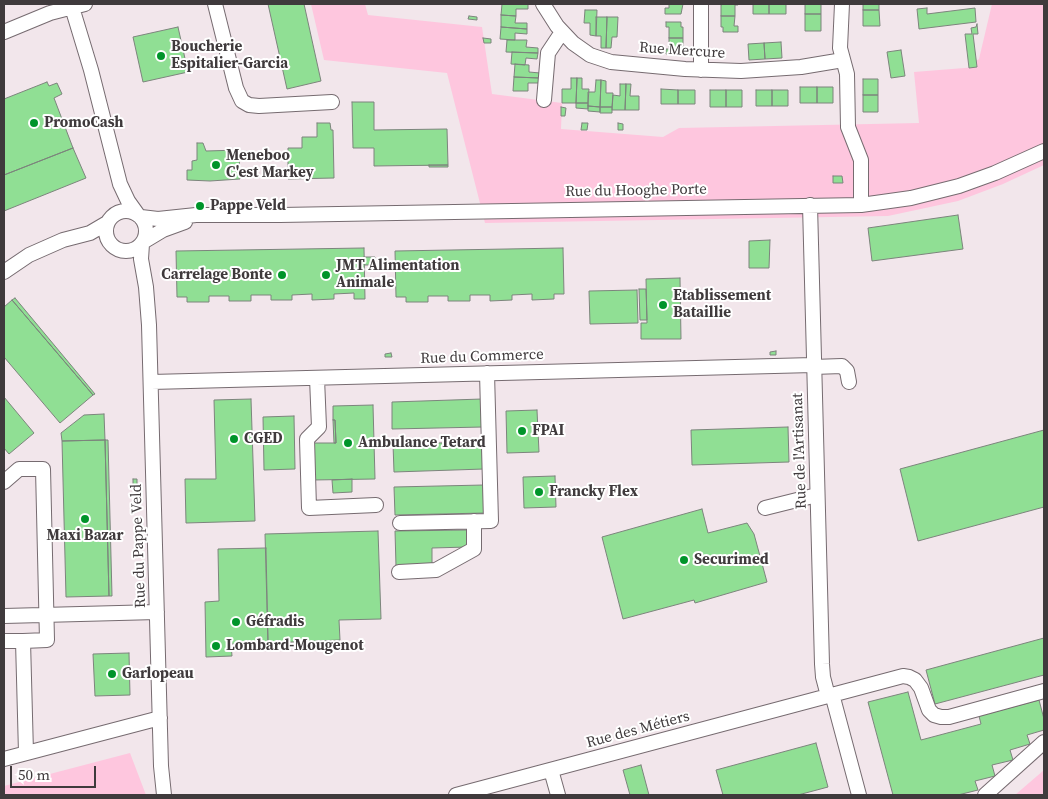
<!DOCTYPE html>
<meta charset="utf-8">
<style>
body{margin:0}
#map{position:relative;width:1048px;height:799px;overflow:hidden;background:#f2e6eb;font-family:"Source Serif 4",serif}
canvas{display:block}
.frame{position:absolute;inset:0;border:5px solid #3f3a3c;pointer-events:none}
.scale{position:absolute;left:10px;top:766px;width:86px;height:22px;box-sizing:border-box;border:2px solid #3f3a3c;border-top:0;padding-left:6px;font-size:15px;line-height:18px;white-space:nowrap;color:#3f3a3c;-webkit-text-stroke:4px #fff;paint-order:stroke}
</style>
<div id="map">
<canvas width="1048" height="799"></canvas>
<div class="frame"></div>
<div class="scale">50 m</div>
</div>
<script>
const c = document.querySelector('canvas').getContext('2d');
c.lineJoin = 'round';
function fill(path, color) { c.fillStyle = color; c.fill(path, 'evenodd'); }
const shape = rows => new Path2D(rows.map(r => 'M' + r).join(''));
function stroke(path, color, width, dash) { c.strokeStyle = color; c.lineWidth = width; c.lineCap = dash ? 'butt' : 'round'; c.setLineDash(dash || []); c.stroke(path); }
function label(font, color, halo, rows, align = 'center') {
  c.font = font + ' "Source Serif 4",serif'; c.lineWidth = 4; c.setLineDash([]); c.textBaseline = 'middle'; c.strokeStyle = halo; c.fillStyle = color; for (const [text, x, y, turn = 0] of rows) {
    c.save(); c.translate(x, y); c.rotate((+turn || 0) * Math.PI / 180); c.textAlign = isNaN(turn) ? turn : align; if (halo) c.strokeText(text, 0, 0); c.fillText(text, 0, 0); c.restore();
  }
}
const green = shape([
 [311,4,365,4,368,15,482,27,492,94,562,103,561,129,663,137,679,128,919,123,914,72,977,67,976,61,979,59,992,4,1044,4,1044,165,1003,184,958,201,888,216,485,223,447,73,324,60],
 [130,753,146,795,4,795,4,786],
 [1044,770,1044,795,1015,795]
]);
const building = shape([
 [268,4,304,4,321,81,287,89,268,4],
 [502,4,528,4,528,9,516,9,516,16,501,15,502,4],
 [669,4,683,4,681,14,665,14,665,8,669,8,669,4],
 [723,4,738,4,738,5,735,5,735,16,721,16,721,5,723,4],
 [753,4,769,4,769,14,753,14,753,4],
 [769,4,786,4,786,14,769,14,769,4],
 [805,4,821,4,821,14,805,14,805,4],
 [863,4,879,4,879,10,863,10,863,4],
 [927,8,927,14,975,8,976,22,919,29,917,9,927,8],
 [585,10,597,10,596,36,590,35,590,23,584,23,585,10],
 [863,10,879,10,880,26,863,26,863,10],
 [805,14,821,14,821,31,805,31,805,14],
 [501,15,516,16,515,23,527,23,527,29,501,27,501,15],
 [469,16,477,17,477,20,468,19,469,16],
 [721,16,735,16,734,26,738,26,738,32,723,32,723,27,721,27,721,16],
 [596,17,607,17,606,48,601,48,601,36,596,36,596,17],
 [607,17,618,17,617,37,612,37,611,48,606,48,607,17],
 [666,22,681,22,681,27,683,27,683,38,669,38,669,27,666,27,666,22],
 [977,24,978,34,973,34,977,67,969,68,965,34,972,34,971,28,976,27,977,24],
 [178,27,188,72,143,82,133,37,178,27],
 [501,27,527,29,527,34,515,33,515,40,500,39,501,27],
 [483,38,491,39,491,43,484,43,483,38],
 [669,38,683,38,683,49,681,49,681,54,666,54,666,49,669,49,669,38],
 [507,40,527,40,526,47,538,48,538,53,506,52,507,40],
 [781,42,782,58,765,59,764,43,781,42],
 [764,43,765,59,749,60,748,44,764,43],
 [901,50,905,76,891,78,887,52,901,50],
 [512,52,538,53,537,59,526,58,525,65,511,64,512,52],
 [515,64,529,65,529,72,540,73,540,78,514,77,515,64],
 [514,77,540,78,540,83,528,83,528,91,513,91,514,77],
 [571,78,577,78,576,103,562,103,562,89,571,89,571,78],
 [577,78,582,78,582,89,589,89,588,103,576,103,577,78],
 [863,79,878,79,878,95,863,95,863,79],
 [596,80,601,80,600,107,588,106,588,92,595,92,596,80],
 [601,80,606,81,606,93,613,93,612,107,600,107,601,80],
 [47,82,49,86,57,83,62,94,54,98,73,148,4,175,4,99,47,82],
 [620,84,626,84,625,110,612,110,613,95,620,96,620,84],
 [626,84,631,84,630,96,639,96,639,110,625,110,626,84],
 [800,87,817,87,817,103,800,103,800,87],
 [817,87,833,87,833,103,817,103,817,87],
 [661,89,678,90,678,104,661,104,661,89],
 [678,90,695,90,695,104,678,104,678,90],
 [710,90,726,90,726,107,710,107,710,90],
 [726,90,742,90,742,107,726,107,726,90],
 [756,90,772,90,772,106,756,106,756,90],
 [772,90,788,90,788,106,772,106,772,90],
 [863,95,878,95,878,112,863,112,863,95],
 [352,102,374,102,374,130,447,129,448,165,374,166,374,148,353,148,352,102],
 [576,103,588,103,588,109,576,108,576,103],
 [588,106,600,107,600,112,588,111,588,106],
 [561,107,566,108,565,116,561,116,561,107],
 [600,107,612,107,612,113,600,113,600,107],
 [317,123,330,123,331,130,333,130,334,178,288,179,288,148,302,148,302,137,317,137,317,123],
 [582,123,588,123,587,130,581,130,582,123],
 [618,123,623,124,623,130,618,130,618,123],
 [197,143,203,143,206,151,239,150,240,179,210,181,187,180,187,170,192,170,192,161,197,160,197,143],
 [73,148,86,178,4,211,4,175,73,148],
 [429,165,448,165,448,167,429,167,429,165],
 [833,176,842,176,843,183,833,183,833,176],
 [958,215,963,249,872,261,868,228,958,215],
 [770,240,769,268,749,268,749,241,770,240],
 [364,248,365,299,354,299,354,293,334,294,334,299,312,300,312,294,292,295,292,300,271,300,271,295,251,295,251,301,229,301,229,296,209,296,209,302,187,302,187,297,177,297,176,251,364,248],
 [563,248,564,294,554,294,554,299,532,300,532,294,512,295,512,300,490,301,490,295,470,295,470,301,448,301,448,296,428,296,428,302,406,302,406,297,396,297,395,251,563,248],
 [364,257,375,257,375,265,364,265,364,257],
 [680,278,681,339,641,339,641,323,647,323,646,279,680,278],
 [639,289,646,289,647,320,640,320,639,289],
 [637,290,638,323,590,324,589,291,637,290],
 [15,298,95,394,93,395,12,300,15,298],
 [12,300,93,395,60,423,4,357,4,307,12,300],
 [776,351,776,355,770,355,770,352,776,351],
 [391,353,392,357,385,357,385,354,391,353],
 [4,397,34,433,9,454,4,448,4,397],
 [251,399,255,521,186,523,185,479,216,479,214,400,251,399],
 [482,399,483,427,392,429,392,402,482,399],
 [373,405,375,479,313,480,312,443,336,443,335,420,333,420,333,406,373,405],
 [537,410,539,452,507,453,506,411,537,410],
 [104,414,105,440,62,441,61,433,84,415,104,414],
 [294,416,295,469,264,470,263,417,294,416],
 [333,420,335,420,336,443,334,443,333,420],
 [788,427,789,462,692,465,691,430,788,427],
 [1044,430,1044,507,918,541,900,469,1044,430],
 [105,440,108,440,112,596,109,596,105,440],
 [105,440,109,596,66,597,62,441,105,440],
 [483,442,484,469,394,472,393,444,483,442],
 [555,476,556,507,524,508,523,477,555,476],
 [133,479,137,479,137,485,133,485,133,479],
 [352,479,352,492,333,493,332,480,352,479],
 [484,485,485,513,395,515,394,487,484,485],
 [702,509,708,533,747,523,754,534,767,582,695,603,694,600,623,619,602,537,702,509],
 [467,530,468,547,432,548,432,565,396,566,395,531,467,530],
 [378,531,381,619,339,620,340,640,268,643,265,534,378,531],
 [266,548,268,643,231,644,232,656,206,657,205,602,219,601,218,549,266,548],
 [1044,638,1044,675,935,704,926,670,1044,638],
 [129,653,130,695,95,696,93,654,129,653],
 [908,692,921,740,981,724,979,716,1039,700,1044,719,1044,730,1027,735,1030,744,1010,750,1013,760,992,765,995,776,975,781,978,790,958,795,893,795,868,702,908,692],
 [816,743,828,787,798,795,723,795,716,770,816,743],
 [641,765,649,795,630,795,623,770,641,765]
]);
const minor = shape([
 [71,4,91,70,120,184,128,201,138,215],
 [215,4,236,88,242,101,249,105,259,106,332,102],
 [543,4,557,26,573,43,590,55,611,62,685,69,741,71,801,67,843,60],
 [701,4,701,70],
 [842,4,840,48,847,74,848,127,861,160,861,205],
 [4,32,50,13,85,4],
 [544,100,548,53,562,32],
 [810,205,822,664,823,677,828,696],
 '106 231a20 20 0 1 1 40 0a20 20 0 1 1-40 0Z',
 [141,217,158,219,196,215,280,215,861,205,911,198,959,186,995,173,1044,151],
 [143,242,163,230,185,222],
 [142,244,141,259,146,287,149,325,161,766,164,795],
 [4,272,29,255,63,240,90,233,107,223],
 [813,367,842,366,847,371,849,382],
 [317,378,319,427,307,439,309,508,376,505],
 [151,382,813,365],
 [4,482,19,469,43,469,47,640,23,641,26,753],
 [765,508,817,495],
 [400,523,491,521,487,373],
 [399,572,436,570,474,549,474,521],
 [4,616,157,612],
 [4,641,23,641],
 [832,694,859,795],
 [4,759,160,718],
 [551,770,558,795],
 [456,795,903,676,909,677,915,680,921,688,929,710,934,715,941,717,949,717,1044,691],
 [985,795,1044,742]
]);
const markers = [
 [161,56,5,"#00942a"],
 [34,123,5,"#00942a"],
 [216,165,5,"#00942a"],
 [200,206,5,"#00942a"],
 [282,275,5,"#00942a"],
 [326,275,5,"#00942a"],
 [663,305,5,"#00942a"],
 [522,431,5,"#00942a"],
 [234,439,5,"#00942a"],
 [348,443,5,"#00942a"],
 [539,492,5,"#00942a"],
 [85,519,5,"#00942a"],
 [684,560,5,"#00942a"],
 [236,622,5,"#00942a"],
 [216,646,5,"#00942a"],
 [112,674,5,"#00942a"]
];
const poiNames = [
 ["Boucherie",171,47],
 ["Espitalier-Garcia",171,64],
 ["PromoCash",44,123],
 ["Meneboo",226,156],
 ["C'est Markey",226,173],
 ["Pappe Veld",210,206],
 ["JMT Alimentation",336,266],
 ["Animale",336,283],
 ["Carrelage Bonte",272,275,"right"],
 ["Etablissement",673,296],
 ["Bataillie",673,313],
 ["FPAI",532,431],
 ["CGED",244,439],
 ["Ambulance Tetard",358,443],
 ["Francky Flex",549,492],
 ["Maxi Bazar",85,536,"center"],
 ["Securimed",694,560],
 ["Géfradis",246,622],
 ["Lombard-Mougenot",226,646],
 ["Garlopeau",122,674]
];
const streetNames = [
 ["Rue Mercure",682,51,4],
 ["Rue du Hooghe Porte",636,191,-1],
 ["Rue du Commerce",482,357,-2],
 ["Rue de l'Artisanat",800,451,-92],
 ["Rue du Pappe Veld",139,546,-92],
 ["Rue des Métiers",638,730,-15]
];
fill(green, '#fec6de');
fill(building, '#90df94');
stroke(building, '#7c847c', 1);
stroke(minor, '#766b70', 16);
stroke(minor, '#fff', 14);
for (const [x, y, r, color] of markers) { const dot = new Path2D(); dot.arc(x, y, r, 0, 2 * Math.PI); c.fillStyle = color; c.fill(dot); stroke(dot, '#fff', 2); }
label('bold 15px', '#3f3a3c', '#fff', poiNames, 'left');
label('15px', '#3f3a3c', '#fff', streetNames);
</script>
